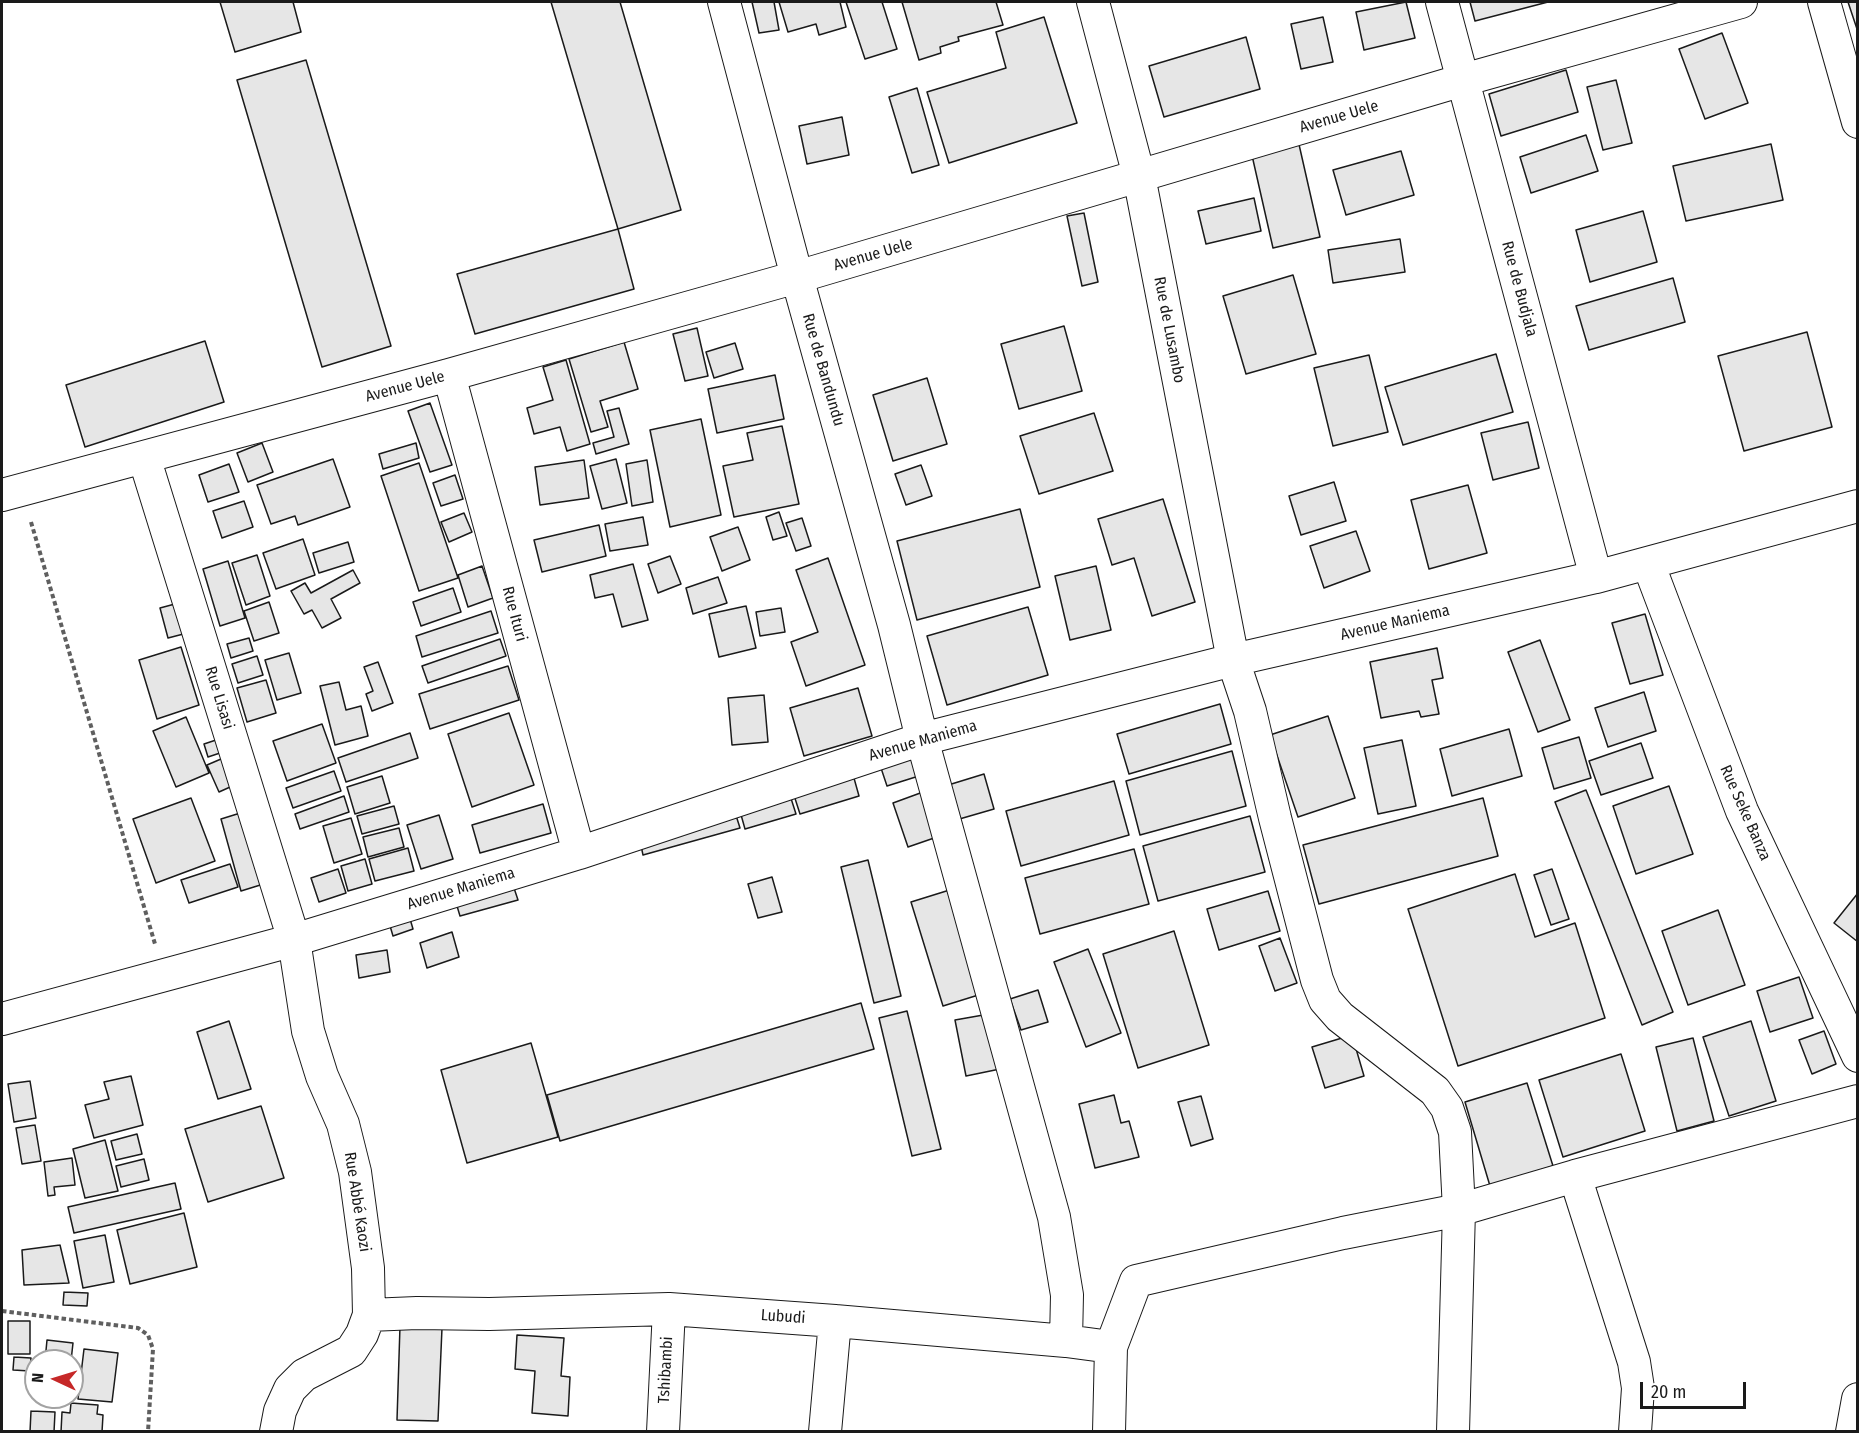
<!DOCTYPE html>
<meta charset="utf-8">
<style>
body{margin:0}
#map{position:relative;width:1859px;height:1433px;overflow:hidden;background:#fff;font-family:"Fira Sans Condensed",sans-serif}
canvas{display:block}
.frame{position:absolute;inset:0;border:3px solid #1a1a1a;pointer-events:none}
.north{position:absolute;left:24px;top:1349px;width:60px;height:60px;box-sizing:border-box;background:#fff;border:2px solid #a3a3a3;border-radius:50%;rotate:274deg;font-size:16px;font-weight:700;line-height:24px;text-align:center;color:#1a1a1a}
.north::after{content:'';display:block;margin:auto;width:21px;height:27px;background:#c62828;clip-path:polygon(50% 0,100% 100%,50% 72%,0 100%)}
.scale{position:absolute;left:1640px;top:1382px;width:106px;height:27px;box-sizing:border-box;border:3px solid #1a1a1a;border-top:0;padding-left:8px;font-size:18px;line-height:21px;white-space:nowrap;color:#1a1a1a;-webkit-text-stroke:4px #fff;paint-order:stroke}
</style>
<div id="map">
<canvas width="1859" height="1433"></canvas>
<div class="frame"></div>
<div class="north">N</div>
<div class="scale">20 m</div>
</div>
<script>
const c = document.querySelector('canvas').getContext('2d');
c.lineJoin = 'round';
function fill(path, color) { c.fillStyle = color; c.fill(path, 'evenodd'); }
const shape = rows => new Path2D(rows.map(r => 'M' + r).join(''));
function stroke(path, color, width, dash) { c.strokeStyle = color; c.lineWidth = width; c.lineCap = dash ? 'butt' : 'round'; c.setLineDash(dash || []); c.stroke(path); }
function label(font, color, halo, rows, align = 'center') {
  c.font = font + ' "Fira Sans Condensed",sans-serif'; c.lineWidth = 4.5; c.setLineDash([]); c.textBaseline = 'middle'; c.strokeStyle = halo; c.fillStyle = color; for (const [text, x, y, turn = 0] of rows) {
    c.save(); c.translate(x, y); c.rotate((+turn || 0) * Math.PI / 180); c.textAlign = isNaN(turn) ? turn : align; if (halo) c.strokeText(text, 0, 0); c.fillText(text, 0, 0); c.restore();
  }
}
const building = shape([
 [220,2,293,2,301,32,235,52,220,2],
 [551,2,620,2,681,210,618,229,551,2],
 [752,2,774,2,779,30,759,33,752,2],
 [779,2,840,2,846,27,819,35,816,24,788,32,779,2],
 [846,2,882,2,897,49,865,59,846,2],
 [902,2,996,2,1003,25,958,37,959,41,940,47,941,53,919,60,902,2],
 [1406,2,1415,38,1364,50,1356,12,1406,2],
 [1470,2,1548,2,1475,21,1470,2],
 [1848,2,1858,2,1858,32,1848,2],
 [1044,17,1077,123,949,163,927,92,1006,68,996,32,1044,17],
 [1323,17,1333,62,1301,69,1291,24,1323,17],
 [1722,33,1748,103,1705,119,1679,49,1722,33],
 [1246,37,1260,89,1164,117,1149,66,1246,37],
 [306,60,391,346,322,367,237,80,306,60],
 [1566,70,1578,112,1501,136,1489,94,1566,70],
 [1616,80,1632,143,1603,150,1587,87,1616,80],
 [917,88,939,165,912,173,889,97,917,88],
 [842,117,849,155,807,164,799,126,842,117],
 [1586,135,1598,171,1531,193,1520,157,1586,135],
 [1298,140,1320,237,1273,248,1251,151,1298,140],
 [1771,144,1783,200,1686,221,1673,166,1771,144],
 [1401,151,1414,195,1346,215,1333,170,1401,151],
 [1254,198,1261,231,1206,244,1198,211,1254,198],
 [1643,211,1657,262,1590,282,1576,230,1643,211],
 [1084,213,1098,282,1082,286,1067,216,1084,213],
 [618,229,634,289,475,334,457,274,618,229],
 [1400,239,1405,272,1333,283,1328,250,1400,239],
 [1293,275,1316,354,1246,374,1223,296,1293,275],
 [1673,278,1685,322,1589,350,1576,306,1673,278],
 [1064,326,1082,391,1019,409,1001,344,1064,326],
 [697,328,708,376,685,381,673,334,697,328],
 [1807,332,1832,427,1744,451,1718,356,1807,332],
 [205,341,224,402,85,447,66,385,205,341],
 [624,342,638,389,600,401,608,427,591,432,569,359,624,342],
 [735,343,743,369,714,378,706,352,735,343],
 [1496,354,1513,412,1403,445,1385,387,1496,354],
 [1369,355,1388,432,1333,446,1314,368,1369,355],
 [566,360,590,444,567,451,560,427,534,434,527,408,553,400,543,367,566,360],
 [775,375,784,419,717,433,708,389,775,375],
 [927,378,947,444,893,461,873,395,927,378],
 [430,403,452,465,430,472,408,411,430,403],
 [619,408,629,444,596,454,593,443,614,437,607,411,619,408],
 [1094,413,1113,471,1039,494,1020,436,1094,413],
 [701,419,721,515,670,527,650,430,701,419],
 [1528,422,1539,468,1493,480,1481,433,1528,422],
 [782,426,799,504,734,517,723,466,753,460,747,433,782,426],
 [262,443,273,472,248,482,237,453,262,443],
 [416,443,419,458,383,469,379,454,416,443],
 [333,459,350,507,298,525,295,516,271,524,257,485,333,459],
 [616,459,627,503,602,509,590,466,616,459],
 [584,460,589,498,540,505,535,467,584,460],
 [647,460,653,502,632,506,626,464,647,460],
 [419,463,458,578,419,591,381,476,419,463],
 [229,464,239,492,208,502,199,475,229,464],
 [921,465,932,496,906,505,895,474,921,465],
 [455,475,463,499,441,506,433,483,455,475],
 [1334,482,1346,521,1301,535,1289,496,1334,482],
 [1468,485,1487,553,1429,569,1411,500,1468,485],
 [1163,499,1195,602,1152,616,1134,558,1112,565,1098,519,1163,499],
 [244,501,253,527,222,538,213,511,244,501],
 [1020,509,1040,587,917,620,897,541,1020,509],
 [779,512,787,536,773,540,766,517,779,512],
 [464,513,472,532,449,542,441,522,464,513],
 [643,517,648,545,610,551,605,524,643,517],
 [802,518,811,546,796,551,786,523,802,518],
 [599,525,606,556,542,572,534,540,599,525],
 [738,527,750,560,722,571,710,537,738,527],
 [1356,531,1370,571,1324,588,1310,546,1356,531],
 [303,539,315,575,276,589,263,553,303,539],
 [348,542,354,562,319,573,313,553,348,542],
 [257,555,270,596,246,605,232,563,257,555],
 [670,556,681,584,658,593,648,564,670,556],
 [828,558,865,665,806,686,791,642,818,632,796,570,828,558],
 [228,561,245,618,220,626,203,569,228,561],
 [633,564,648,620,622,627,613,594,595,598,590,575,633,564],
 [482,566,493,598,468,607,458,575,482,566],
 [1096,566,1111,630,1070,640,1055,576,1096,566],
 [353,570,360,583,331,599,341,618,322,628,312,610,304,614,291,591,305,583,311,593,353,570],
 [718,577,727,603,693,614,686,588,718,577],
 [453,588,461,612,421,626,413,602,453,588],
 [186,601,195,631,168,638,160,608,186,601],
 [269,602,279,633,254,641,244,611,269,602],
 [746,606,756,648,719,657,709,614,746,606],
 [1028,607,1048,675,947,705,927,636,1028,607],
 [781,608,785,632,760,636,756,612,781,608],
 [491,611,498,633,422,657,416,636,491,611],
 [1645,614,1663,675,1630,684,1612,623,1645,614],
 [249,638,253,651,231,658,227,644,249,638],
 [500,639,506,656,428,683,422,666,500,639],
 [1540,640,1570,720,1538,732,1508,652,1540,640],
 [181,647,199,705,157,719,139,660,181,647],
 [1437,648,1443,678,1432,680,1439,714,1421,717,1419,711,1381,718,1370,662,1437,648],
 [289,653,301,693,277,700,265,660,289,653],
 [257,656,263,675,238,683,232,664,257,656],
 [378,662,393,703,372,711,366,694,373,691,364,667,378,662],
 [508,666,519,700,430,729,419,694,508,666],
 [266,680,276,713,247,722,237,688,266,680],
 [339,682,346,710,361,706,368,736,335,745,320,686,339,682],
 [858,688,872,736,804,756,790,708,858,688],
 [1644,692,1656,731,1608,747,1595,708,1644,692],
 [764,695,768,742,732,745,728,698,764,695],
 [1220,704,1231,744,1129,774,1117,734,1220,704],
 [509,713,534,785,472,807,448,734,509,713],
 [1328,716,1355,798,1298,817,1270,735,1328,716],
 [186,717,209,773,176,787,153,731,186,717],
 [322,724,336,763,287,781,273,741,322,724],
 [1509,729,1522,776,1452,796,1440,749,1509,729],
 [410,733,418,758,346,782,338,758,410,733],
 [228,736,232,749,208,757,204,744,228,736],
 [1579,737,1591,778,1554,789,1542,748,1579,737],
 [1402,740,1416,806,1378,814,1364,748,1402,740],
 [1641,743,1653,778,1601,795,1589,761,1641,743],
 [1232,751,1246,806,1140,835,1126,781,1232,751],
 [914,752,922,775,887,786,879,762,914,752],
 [228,756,239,783,219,792,207,765,228,756],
 [334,771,341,791,293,808,286,788,334,771],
 [852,771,859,796,800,814,792,789,852,771],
 [984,774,994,809,956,820,945,786,984,774],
 [382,776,390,803,355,814,347,787,382,776],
 [1114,781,1129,835,1021,866,1006,811,1114,781],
 [1669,786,1693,854,1636,874,1613,806,1669,786],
 [788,789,796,814,745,829,738,804,788,789],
 [1586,790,1673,1012,1642,1025,1555,802,1586,790],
 [923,792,937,837,908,847,893,803,923,792],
 [344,796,349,812,300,829,295,814,344,796],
 [191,798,215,861,156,883,133,819,191,798],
 [1483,798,1498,856,1319,904,1303,845,1483,798],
 [543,804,551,833,480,853,472,825,543,804],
 [394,806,399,824,362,834,357,816,394,806],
 [734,809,740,828,643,855,639,836,734,809],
 [250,810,270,882,241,891,221,819,250,810],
 [439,815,453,859,421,869,407,825,439,815],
 [1250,816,1265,872,1158,901,1143,846,1250,816],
 [351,818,362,854,334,863,323,826,351,818],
 [399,828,404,847,368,857,363,837,399,828],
 [408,848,414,871,375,881,369,859,408,848],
 [1134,849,1149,904,1040,934,1025,878,1134,849],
 [365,859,372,884,348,891,341,866,365,859],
 [868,860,901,996,874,1003,841,867,868,860],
 [230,864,238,887,189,903,181,880,230,864],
 [338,869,346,893,319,902,311,878,338,869],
 [1552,869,1569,919,1551,925,1534,875,1552,869],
 [1515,874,1535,937,1575,923,1605,1018,1458,1066,1408,909,1515,874],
 [772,877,782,912,758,918,748,884,772,877],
 [511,879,518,900,460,916,454,896,511,879],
 [956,888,988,992,943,1006,911,902,956,888],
 [1268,891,1280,931,1219,950,1207,909,1268,891],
 [1858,893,1858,942,1834,923,1858,893],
 [1718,910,1745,985,1688,1005,1662,931,1718,910],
 [408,912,413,929,393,936,388,919,408,912],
 [1174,931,1209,1045,1138,1068,1103,954,1174,931],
 [452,932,459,957,427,968,420,943,452,932],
 [1280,938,1297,983,1275,991,1259,946,1280,938],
 [1088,949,1121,1033,1086,1047,1054,962,1088,949],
 [387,950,390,972,359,978,356,955,387,950],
 [1799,977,1813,1018,1770,1032,1757,991,1799,977],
 [1038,990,1048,1022,1021,1030,1010,999,1038,990],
 [861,1003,874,1049,560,1141,547,1095,861,1003],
 [907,1011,941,1149,912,1156,879,1018,907,1011],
 [989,1014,1000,1069,966,1076,955,1020,989,1014],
 [229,1021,251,1089,218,1099,197,1032,229,1021],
 [1751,1021,1776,1101,1729,1116,1703,1037,1751,1021],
 [1824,1031,1836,1064,1812,1074,1799,1040,1824,1031],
 [1352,1035,1364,1076,1325,1088,1312,1047,1352,1035],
 [1693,1038,1714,1121,1677,1131,1656,1047,1693,1038],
 [531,1043,558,1137,467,1163,441,1070,531,1043],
 [1621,1054,1645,1131,1563,1157,1539,1080,1621,1054],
 [131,1076,143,1125,94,1138,85,1105,109,1099,104,1082,131,1076],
 [30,1081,36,1118,14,1122,8,1084,30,1081],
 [1527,1083,1553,1166,1490,1186,1465,1102,1527,1083],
 [1114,1095,1121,1123,1129,1121,1139,1157,1095,1168,1079,1104,1114,1095],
 [1201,1096,1213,1139,1191,1146,1178,1102,1201,1096],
 [261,1106,284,1178,208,1202,185,1129,261,1106],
 [35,1125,41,1161,22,1164,16,1128,35,1125],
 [137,1134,142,1154,116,1160,111,1141,137,1134],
 [105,1140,118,1191,85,1198,73,1149,105,1140],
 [72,1158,75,1185,54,1187,55,1195,48,1196,44,1162,72,1158],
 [144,1159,149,1180,121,1187,116,1166,144,1159],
 [175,1183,181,1209,74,1233,68,1207,175,1183],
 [184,1213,197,1267,130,1284,117,1230,184,1213],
 [105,1235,114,1282,83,1288,74,1241,105,1235],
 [60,1245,69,1283,24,1285,22,1250,60,1245],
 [64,1292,88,1293,87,1306,63,1305,64,1292],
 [8,1321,30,1321,30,1354,8,1354,8,1321],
 [400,1326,442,1328,438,1421,397,1420,400,1326],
 [517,1335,564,1338,561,1376,570,1377,568,1416,532,1413,535,1371,515,1369,517,1335],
 [47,1340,73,1343,71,1361,45,1361,47,1340],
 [84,1349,118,1353,112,1402,78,1399,84,1349],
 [14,1357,31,1358,30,1371,13,1370,14,1357],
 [71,1403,98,1405,97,1414,103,1415,102,1432,61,1432,62,1412,70,1413,71,1403],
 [31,1411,55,1412,54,1432,30,1432,31,1411]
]);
const path = shape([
 [31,522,155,944],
 [2,1311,138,1328,148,1335,153,1349,148,1432]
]);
const street = shape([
 [724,2,797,277,894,625,922,739,1054,1217,1067,1295,1066,1341],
 [1093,2,1139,176,1233,660,1250,711,1275,818,1317,980,1325,1000,1340,1017,1435,1091,1447,1108,1455,1132,1459,1210,1453,1432],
 [1442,2,1596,577],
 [1824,2,1858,122],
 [449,375,579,853],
 [144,457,294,940,308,1031,322,1076,343,1124,355,1172,368,1268,369,1315,362,1334,351,1351,304,1375,290,1389,280,1411,276,1432],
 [2,495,449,375,797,277,1463,80,1741,2],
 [1648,563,1742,811,1858,1056],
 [2,1019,294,940,579,853,922,739,1233,660,1596,577,1858,506],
 [1575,1176,1634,1362,1638,1388,1635,1432],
 [369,1315,417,1313,489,1314,669,1309,835,1321,1066,1341,1111,1347,1109,1432],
 [1111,1347,1136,1281,1343,1233,1459,1210,1575,1176,1858,1101],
 [663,1432,669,1309],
 [825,1432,835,1321],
 [1852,1432,1858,1399]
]);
const streetNames = [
 ["Avenue Uele",1339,117,-16],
 ["Avenue Uele",873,255,-16],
 ["Rue de Budjala",1519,289,75],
 ["Rue de Lusambo",1169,330,79],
 ["Rue de Bandundu",823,370,74],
 ["Avenue Uele",405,387,-15],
 ["Rue Ituri",514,614,75],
 ["Avenue Maniema",1395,623,-13],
 ["Rue Lisasi",219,698,73],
 ["Avenue Maniema",923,741,-16],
 ["Rue Seke Banza",1745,813,66],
 ["Avenue Maniema",461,889,-17],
 ["Rue Abbé Kaozi",357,1202,81],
 ["Lubudi",783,1317,4],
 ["Tshibambi",666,1370,-87]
];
fill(building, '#e6e6e6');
stroke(building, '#1a1a1a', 1.5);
stroke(street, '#1a1a1a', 34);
stroke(path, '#5f5f5f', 4, [4.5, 3]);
stroke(street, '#fff', 32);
label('16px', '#1a1a1a', '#fff', streetNames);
</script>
